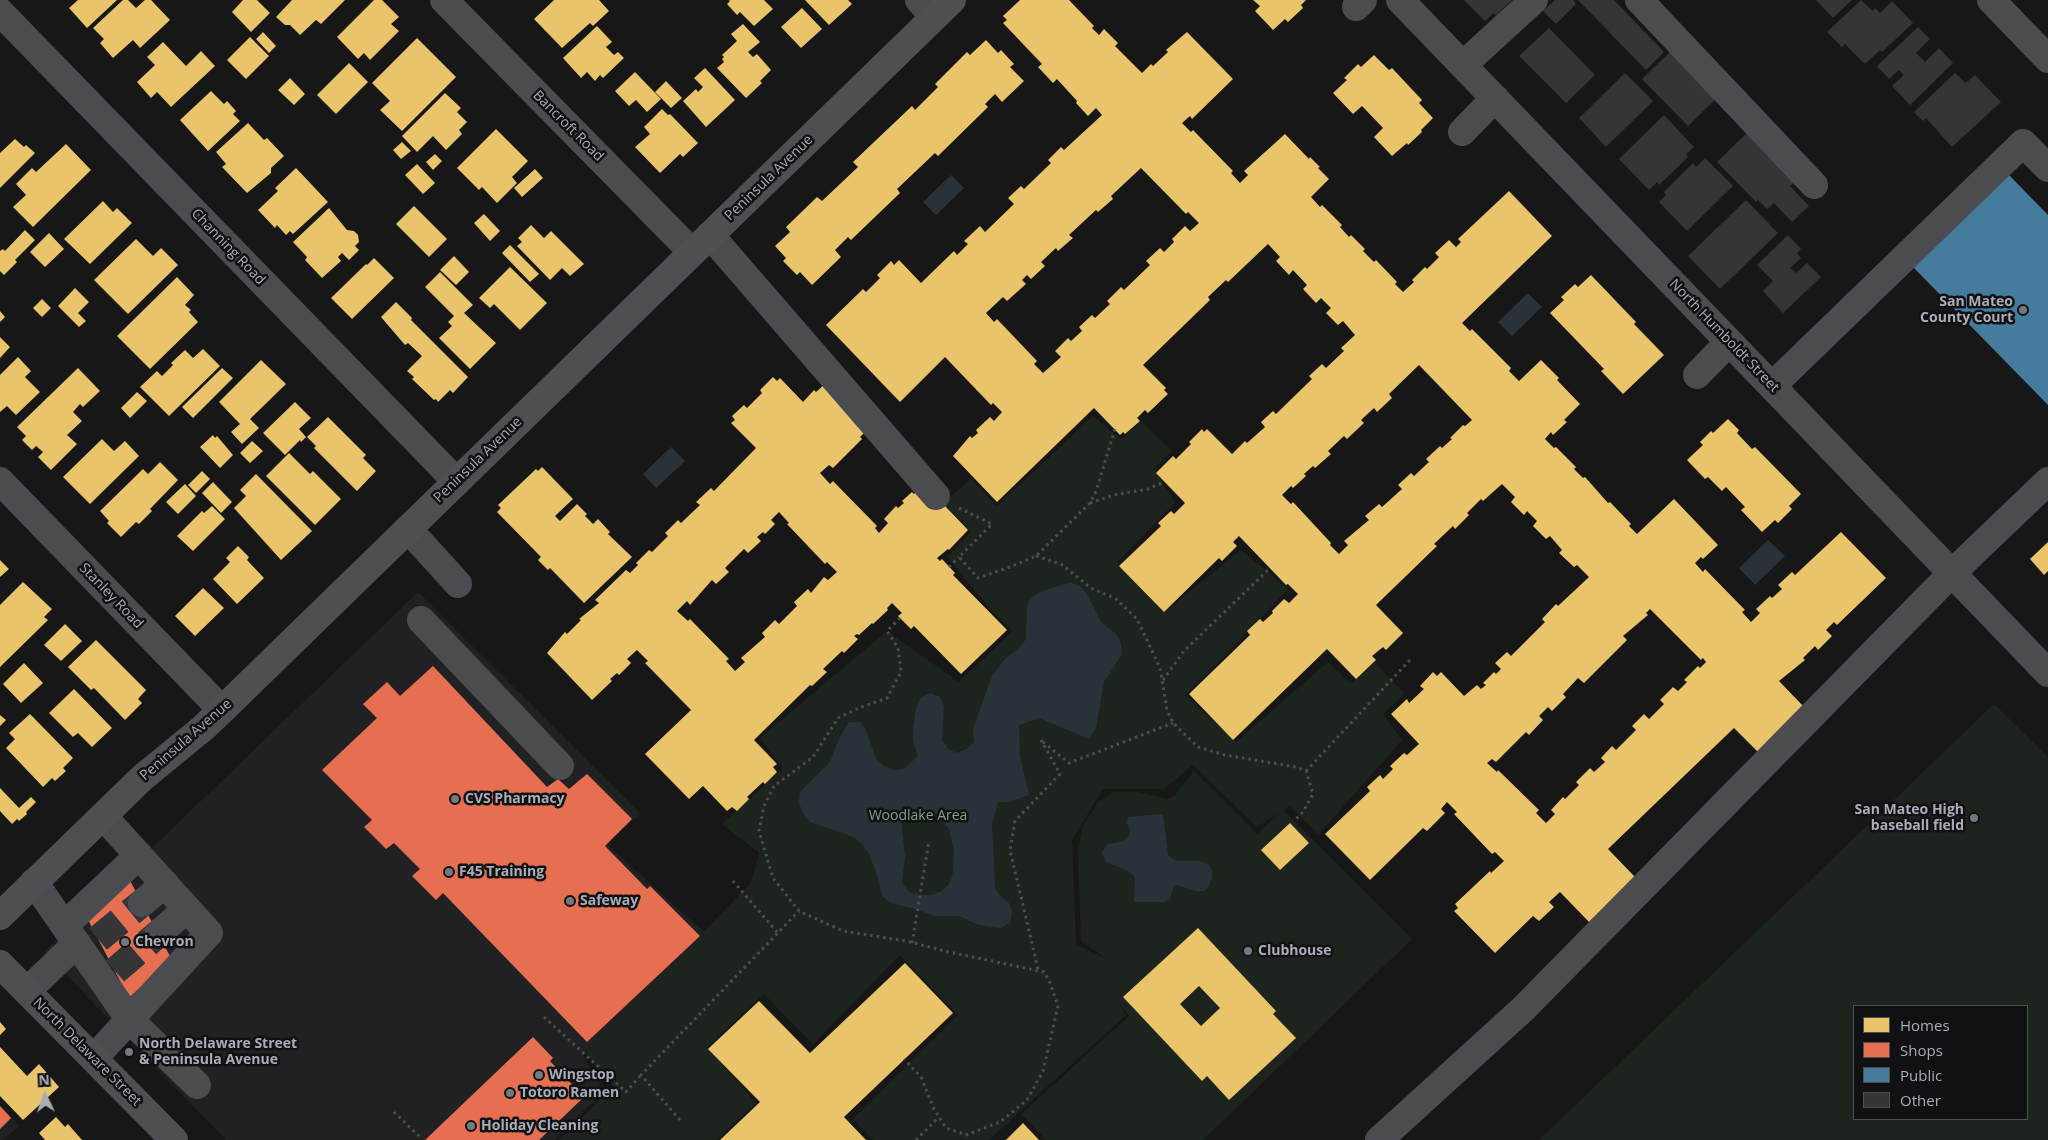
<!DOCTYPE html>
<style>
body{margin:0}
#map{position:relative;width:2048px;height:1140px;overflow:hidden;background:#171717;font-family:"Open Sans",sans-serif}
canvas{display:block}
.legend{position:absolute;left:1853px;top:1005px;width:175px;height:115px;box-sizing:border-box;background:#111113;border:1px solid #4d4f55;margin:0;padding:6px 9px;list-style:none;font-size:15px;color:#a8adb8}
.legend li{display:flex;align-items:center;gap:10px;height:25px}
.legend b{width:25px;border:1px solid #4d4f55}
.north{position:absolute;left:20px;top:1070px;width:50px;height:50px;-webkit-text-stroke:4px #111113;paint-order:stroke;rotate:357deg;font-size:14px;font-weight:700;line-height:20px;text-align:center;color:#a8adb8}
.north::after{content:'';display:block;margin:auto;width:18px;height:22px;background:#a8adb8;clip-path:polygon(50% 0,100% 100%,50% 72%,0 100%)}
</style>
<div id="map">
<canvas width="2048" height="1140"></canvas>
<ul class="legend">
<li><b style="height:14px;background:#e9c46a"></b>Homes</li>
<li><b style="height:14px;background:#e76f51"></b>Shops</li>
<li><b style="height:14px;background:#457b9d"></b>Public</li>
<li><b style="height:14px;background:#353536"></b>Other</li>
</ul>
<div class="north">N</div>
</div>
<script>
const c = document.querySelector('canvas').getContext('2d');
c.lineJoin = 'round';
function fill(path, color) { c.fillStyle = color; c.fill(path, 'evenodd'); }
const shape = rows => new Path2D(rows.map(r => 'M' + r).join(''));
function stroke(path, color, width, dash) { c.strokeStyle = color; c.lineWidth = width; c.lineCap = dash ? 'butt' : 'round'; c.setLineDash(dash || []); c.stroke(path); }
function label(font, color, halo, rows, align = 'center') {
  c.font = font + ' "Open Sans",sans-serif'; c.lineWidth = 5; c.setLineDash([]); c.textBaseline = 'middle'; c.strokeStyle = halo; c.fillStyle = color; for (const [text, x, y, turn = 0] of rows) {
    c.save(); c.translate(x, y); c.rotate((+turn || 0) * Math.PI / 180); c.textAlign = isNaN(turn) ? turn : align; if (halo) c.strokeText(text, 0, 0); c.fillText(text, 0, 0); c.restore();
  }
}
const built = shape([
 [418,592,641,814,606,843,708,936,583,1055,604,1091,555,1140,226,1140,44,952],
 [0,1105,19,1126,3,1140,0,1140]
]);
const green = shape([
 [1093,416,1121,439,1141,421,1172,451,1154,469,1175,503,1117,562,1164,612,1241,550,1288,589,1215,666,1185,695,1236,742,1328,662,1351,684,1374,662,1405,694,1383,714,1402,740,1319,834,1289,806,1283,810,1412,939,1203,1140,1046,1140,1021,1114,1129,1016,1119,1004,1126,1015,989,1140,873,1140,853,1119,958,1015,900,955,813,1044,764,994,707,1047,756,1103,716,1140,559,1140,613,1087,585,1053,751,883,759,853,722,824,783,768,760,738,887,631,959,682,1013,631,992,611,947,557,971,532,943,503,971,479,997,506],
 [1193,765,1257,827,1279,813,1257,834,1194,771,1174,796,1168,799,1138,792,1114,792,1098,802,1083,826,1078,852,1081,941,1107,959,1076,944,1072,840,1103,789,1164,789],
 [1994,704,2048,757,2048,1140,1539,1140],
 [1854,1006,2027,1006,2027,1119,1854,1119]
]);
const water = shape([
 [951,175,964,188,936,215,923,202],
 [1528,293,1542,307,1512,336,1498,322],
 [671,447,685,461,656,488,643,474],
 [1768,540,1785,556,1755,585,1739,568],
 [1071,583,1080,586,1086,592,1101,622,1116,634,1121,644,1122,654,1104,682,1096,728,1089,739,1039,718,1019,725,1020,756,1029,795,1009,802,998,802,992,824,995,888,1001,897,1009,903,1012,912,1010,923,1001,928,979,925,959,916,935,916,919,910,891,903,882,896,877,875,869,854,863,845,854,837,810,822,803,813,799,803,800,792,830,762,838,741,849,722,860,722,866,730,876,759,884,766,894,770,904,769,918,756,913,741,913,730,916,708,921,698,930,693,940,697,944,707,942,740,948,749,957,753,967,749,974,742,973,729,992,676,1004,660,1020,647,1026,639,1027,606,1032,597,1041,592,1061,585],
 [929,813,939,817,949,829,954,851,953,872,950,883,942,891,932,895,919,895,909,892,902,883,905,856,901,822,908,815],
 [1163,814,1168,855,1176,861,1200,861,1208,864,1212,870,1212,878,1209,886,1204,891,1196,891,1177,885,1173,888,1170,899,1165,902,1134,902,1135,880,1134,876,1128,871,1106,862,1102,852,1108,844,1124,841,1128,837,1130,830,1127,823,1128,817]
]);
const homes = shape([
 [78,0,117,0,87,28,69,8],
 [123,0,128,0,136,8,145,0,151,0,170,20,140,48,133,40,113,58,100,43,104,39,93,28],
 [243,0,257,0,270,13,251,32,232,12],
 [292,0,345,0,321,24,316,20,300,35,290,25,285,25,276,17],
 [374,0,382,0,399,17,391,24,399,31,370,60,364,53,358,59,337,37],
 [554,0,599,0,609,11,593,26,590,23,562,48,534,19],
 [729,0,764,0,773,9,754,26,740,12,737,15,727,4,730,1],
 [805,0,848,0,852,4,829,25],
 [1020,0,1069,0,1094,26,1092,28,1099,35,1104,29,1118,43,1115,46,1142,73,1151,64,1153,66,1168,52,1166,50,1187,32,1233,79,1192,119,1190,116,1182,123,1191,132,1193,130,1233,171,1231,173,1240,183,1248,175,1244,171,1285,134,1309,159,1310,157,1320,167,1318,168,1329,179,1311,197,1320,207,1322,205,1342,225,1340,227,1349,237,1351,235,1365,249,1363,251,1374,262,1376,260,1397,282,1395,284,1403,292,1414,282,1412,280,1425,267,1427,269,1439,257,1435,253,1449,240,1456,247,1461,242,1458,239,1509,191,1552,236,1462,323,1470,331,1472,329,1511,368,1509,371,1519,381,1541,360,1559,378,1557,380,1580,404,1564,420,1567,422,1553,435,1551,432,1545,439,1554,448,1556,447,1576,467,1574,469,1583,478,1585,477,1608,503,1610,502,1631,524,1629,526,1637,534,1674,499,1718,545,1703,559,1701,557,1695,563,1703,572,1705,569,1745,610,1742,612,1751,622,1760,613,1756,609,1770,596,1772,598,1782,589,1778,585,1792,572,1795,575,1841,532,1886,578,1837,625,1834,622,1826,630,1832,636,1818,650,1815,646,1803,658,1805,660,1779,681,1804,707,1761,755,1734,728,1608,849,1635,877,1589,922,1560,892,1549,902,1554,907,1539,921,1533,916,1495,953,1454,911,1458,908,1455,904,1490,871,1491,873,1504,861,1495,852,1492,854,1454,814,1457,812,1447,802,1441,809,1445,813,1427,831,1423,828,1370,880,1325,834,1370,791,1367,787,1380,775,1383,779,1393,769,1390,766,1404,753,1407,755,1419,744,1391,714,1407,699,1409,703,1424,689,1420,686,1433,672,1437,676,1441,672,1464,696,1477,685,1481,689,1486,685,1483,683,1494,672,1496,674,1501,669,1495,663,1507,652,1511,656,1545,622,1542,619,1556,604,1558,606,1589,577,1577,565,1574,567,1559,553,1562,550,1550,536,1546,539,1533,526,1537,521,1527,511,1524,515,1511,502,1515,497,1502,484,1483,501,1481,499,1467,513,1469,515,1455,529,1453,526,1434,544,1437,546,1376,605,1403,633,1386,650,1383,647,1372,656,1376,660,1356,679,1327,649,1233,740,1189,694,1250,635,1247,631,1260,619,1263,622,1273,613,1272,611,1284,599,1289,603,1298,594,1288,584,1286,585,1239,536,1233,542,1237,546,1222,561,1219,558,1164,612,1119,566,1161,526,1158,523,1171,511,1174,514,1185,503,1156,473,1173,456,1176,459,1191,444,1189,442,1202,429,1204,432,1207,429,1232,454,1245,441,1247,443,1265,427,1261,422,1273,411,1276,414,1312,379,1309,376,1322,364,1326,368,1344,351,1341,348,1355,335,1343,321,1338,325,1326,313,1331,308,1321,298,1316,303,1303,289,1307,285,1293,270,1289,275,1276,261,1280,257,1268,244,1228,282,1226,280,1208,297,1210,300,1143,365,1166,388,1164,390,1168,394,1148,413,1145,410,1137,418,1140,421,1125,434,1123,432,1120,435,1094,408,997,502,953,456,970,436,972,438,978,433,976,430,990,417,994,421,1002,412,993,403,991,405,945,357,900,402,826,325,863,289,866,292,880,278,877,275,891,261,894,265,899,260,921,283,954,251,957,255,968,244,964,241,980,226,985,232,1014,204,1008,198,1021,186,1024,189,1051,163,1048,160,1061,147,1064,150,1102,115,1096,108,1088,116,1076,103,1077,101,1057,79,1053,83,1038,67,1042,64,1003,23,1007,20,1003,16],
 [1141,168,1186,214,1188,212,1199,223,1190,231,1185,226,1172,239,1174,242,1164,252,1160,248,1146,261,1150,265,1124,290,1121,287,1107,301,1110,304,1095,318,1092,315,1079,327,1082,331,1071,341,1068,338,1055,351,1061,357,1043,373,1034,364,1037,361,997,319,994,322,986,313,1003,297,1007,301,1026,284,1022,280,1027,275,1031,279,1045,266,1041,262,1056,248,1058,251,1073,238,1069,235,1096,210,1098,212,1113,199,1111,196],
 [1419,365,1472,420,1465,426,1463,425,1450,438,1452,439,1442,448,1440,446,1426,459,1429,462,1414,476,1411,473,1398,485,1402,489,1382,507,1379,504,1365,516,1369,520,1344,541,1348,545,1339,554,1330,545,1331,543,1293,502,1291,504,1282,495,1291,486,1293,488,1306,476,1304,474,1313,466,1315,468,1331,454,1328,451,1344,436,1347,439,1364,423,1361,420,1374,408,1377,412,1392,398,1389,394],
 [1650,609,1701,660,1703,658,1706,662,1700,668,1698,666,1684,680,1687,682,1678,691,1673,687,1660,700,1664,704,1649,719,1644,714,1632,726,1636,730,1616,750,1612,746,1601,758,1605,762,1594,772,1590,768,1576,782,1579,785,1565,799,1563,797,1551,810,1555,814,1546,823,1536,813,1539,810,1498,770,1497,772,1487,763,1492,759,1496,762,1526,732,1529,735,1543,720,1539,716,1548,707,1552,711,1566,697,1563,694,1578,678,1584,683,1627,640,1623,636,1648,615,1646,613],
 [1253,0,1306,0,1301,5,1303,8,1288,22,1285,19,1273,30,1255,11,1260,6],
 [802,8,822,29,801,48,781,27],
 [743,24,760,42,748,52,753,57,757,54,771,70,760,81,762,83,746,98,717,68,724,62,722,59,724,57,722,55,737,41,731,34],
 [597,26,612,42,606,47,614,55,618,52,624,58,603,78,600,75,595,81,587,72,581,78,563,58],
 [263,32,276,46,269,53,256,39],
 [250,37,269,56,246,79,227,60],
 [417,38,456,77,402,131,380,110,390,101,372,83],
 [986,40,998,53,1001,50,1014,64,1010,67,1024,81,1002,102,995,94,985,104,988,107,938,156,935,153,897,189,900,193,851,240,848,237,835,250,841,257,812,285,800,272,797,275,783,261,786,258,775,246,790,232,786,227,817,197,822,201,858,167,853,162,912,106,915,110,938,87,935,84,967,52,970,55],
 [163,42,186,66,201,51,215,66,171,107,157,92,151,98,137,82,155,65,147,57],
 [1374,55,1389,70,1392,68,1422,100,1419,103,1433,118,1421,130,1422,132,1408,145,1407,143,1392,156,1374,137,1383,128,1362,106,1353,114,1333,93,1347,80,1344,78,1358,64,1361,67],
 [349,63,368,82,336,114,317,95],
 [705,68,735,100,706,127,683,101,696,89,698,92,703,87,694,78],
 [635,72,661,99,647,112,636,100,629,106,615,91],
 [290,78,305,94,294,105,278,90],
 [666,81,682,98,671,108,655,92],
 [211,91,224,104,227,101,236,111,233,114,240,121,208,151,180,120],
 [445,93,461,108,457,112,467,122,459,130,462,134,446,150,433,136,417,152,402,136],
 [662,109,668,115,670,114,698,143,683,157,680,154,660,173,635,147,650,134,644,127],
 [248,123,264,140,267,138,284,156,271,168,271,173,247,193,222,167,226,164,216,152],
 [496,129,528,161,512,177,517,183,497,203,482,187,479,190,457,168],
 [15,139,24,147,26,145,35,153,0,188,0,153],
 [402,142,411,151,401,159,393,150],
 [66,144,91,170,33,227,13,207,26,195,16,184,32,168,36,172],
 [435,154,442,161,433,170,426,162],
 [417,164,435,183,423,194,405,175],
 [296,168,328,202,293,234,290,231,286,235,277,225,275,228,258,210,278,191,275,188],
 [535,169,543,178,522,197,514,188],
 [103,201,113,212,117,208,132,223,90,264,64,239],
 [414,206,447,239,429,257,396,224],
 [329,208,347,230,354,231,358,235,359,242,355,246,359,250,349,260,342,253,338,257,341,261,322,278,305,260,307,257,293,242],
 [484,214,500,231,490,241,474,223],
 [531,225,544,238,551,231,584,264,570,276,562,268,550,280,517,246,522,242,518,238],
 [25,230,35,240,15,260,17,262,4,275,0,271,0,251,3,249,5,251],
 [49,233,64,249,45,267,30,252],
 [136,239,153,256,161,248,178,265,128,314,94,280],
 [510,245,539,274,530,282,502,253],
 [454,256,469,272,456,285,440,270],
 [374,258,394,278,352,319,331,298,366,264,367,265],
 [510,267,547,303,520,330,494,304,490,308,479,298],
 [440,272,473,305,464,313,496,343,470,369,439,338,452,326,448,322,454,316,425,287],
 [1591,275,1636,322,1634,324,1664,355,1623,394,1601,371,1604,369,1550,313,1564,300,1561,297,1575,284,1578,287],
 [177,277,194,295,185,305,191,310,189,312,198,322,150,369,117,336],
 [75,288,89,302,78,313,86,321,79,327,58,306],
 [42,299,51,308,42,317,33,308],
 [396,302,412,318,411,320,468,377,453,393,450,390,438,402,436,399,434,400,412,379,414,377,407,371,422,356,408,343,405,345,381,317],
 [0,311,5,317,0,322],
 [0,337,10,347,0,358],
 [203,349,220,366,169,416,140,387,157,371,162,376,173,365,171,363,185,350,193,358],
 [18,357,31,371,25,377,40,392,16,415,7,406,0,412,0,375],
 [261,360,286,384,250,419,259,428,242,444,231,432,240,424,219,402],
 [78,368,100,391,83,407,80,404,73,412,82,421,67,435,77,444,51,470,38,457,43,452,36,446,32,450,22,440,26,436,17,427],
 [222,368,233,378,193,418,182,407],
 [773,377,777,381,780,378,803,402,814,390,816,392,826,383,869,428,860,437,862,439,833,468,829,465,820,473,830,484,833,481,877,526,875,528,879,533,888,523,884,519,896,506,898,508,904,503,902,501,912,492,914,494,924,484,968,530,949,550,948,549,937,558,940,561,942,559,955,573,953,575,1007,630,961,674,914,626,911,629,898,616,902,613,892,603,887,608,888,610,873,624,872,623,859,635,857,634,854,636,858,639,844,653,842,651,823,669,827,672,812,686,810,685,754,740,777,764,773,767,777,772,765,784,763,782,747,797,749,799,737,811,732,807,727,811,703,786,689,799,645,754,691,710,645,663,648,661,637,650,627,659,631,663,619,675,617,673,610,679,612,681,592,700,547,653,565,632,567,634,581,620,579,619,599,603,595,600,626,570,630,573,638,565,636,563,649,550,652,552,668,536,665,533,678,520,681,523,700,505,696,502,711,488,714,491,756,448,731,423,735,420,732,416,744,405,747,408,762,393,760,390],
 [779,512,789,523,787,524,825,564,827,562,837,572,828,580,824,577,811,593,808,589,794,602,797,606,779,624,775,620,762,633,765,637,741,658,745,662,735,671,726,661,729,659,690,619,688,621,677,611,687,601,690,605,712,580,716,584,729,572,725,568,744,549,748,553,761,541,757,537,763,532,765,534,775,524,771,520],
 [137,392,147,401,130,418,121,408],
 [295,402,311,418,299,429,306,437,301,442,300,440,285,455,263,433],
 [328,417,366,455,363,458,376,471,357,491,314,448,316,446,307,437],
 [1728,419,1739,430,1737,433,1752,449,1755,447,1801,494,1789,506,1792,509,1778,523,1775,520,1762,532,1741,510,1745,507,1726,487,1722,491,1708,477,1705,479,1687,460,1703,445,1700,442,1711,431,1713,433],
 [213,435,215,438,217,436,233,455,220,468,200,447],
 [102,439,114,451,125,441,139,456,90,504,63,477],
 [252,441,263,451,250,463,240,453],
 [289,453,310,474,313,471,341,499,315,525,266,476],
 [160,462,178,480,150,509,152,511,139,524,136,522,121,537,107,523,109,521,100,511,143,469,148,474],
 [542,467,573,499,555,516,560,521,577,504,587,514,585,516,593,524,598,519,610,532,608,534,632,557,584,603,550,568,548,570,538,560,541,557,497,512,501,508,498,505,536,469,538,471],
 [202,471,210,479,196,493,188,485],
 [256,474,312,531,281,560,234,508,246,496,240,490],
 [213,482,232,502,221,513,202,493],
 [185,484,196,496,178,514,166,502],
 [212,506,225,519,193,551,177,536,202,511,204,513],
 [2048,542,2048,571,2044,575,2030,559],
 [238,546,249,557,247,560,264,578,237,604,213,579,230,562,226,558],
 [0,560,9,569,0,577],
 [23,582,52,609,44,617,48,620,0,667,0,605],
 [203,588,224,608,195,636,175,616],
 [65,624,82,641,61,661,44,645],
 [96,640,146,690,138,699,142,703,125,720,94,688,91,690,68,667],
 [24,663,43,683,21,703,3,684],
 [74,689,112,728,92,747,78,733,73,737,49,713],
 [30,714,73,758,63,768,66,771,55,781,52,778,43,787,6,748,15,739,9,733],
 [0,715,6,720,0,726],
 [0,788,19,808,31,797,36,802,26,812,27,814,19,821,17,819,12,824,0,811],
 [1290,823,1309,843,1280,870,1261,850],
 [1198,928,1276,1011,1273,1014,1296,1038,1229,1100,1207,1076,1202,1081,1123,997],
 [1199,986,1220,1008,1201,1026,1180,1004],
 [905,963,953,1013,844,1117,866,1140,720,1140,760,1102,708,1049,759,1001,810,1053],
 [0,1022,6,1029,0,1035],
 [0,1047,27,1076,39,1064,59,1087,23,1120,0,1096],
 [56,1117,65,1127,68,1124,82,1140,45,1140,39,1133],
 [1023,1123,1039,1140,1006,1140]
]);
const shops = shape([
 [433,666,547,787,558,779,569,789,587,774,632,819,605,846,647,889,650,886,700,936,587,1042,443,893,436,900,412,876,420,869,394,843,386,849,364,827,372,820,322,770,377,718,363,704,387,682,400,696],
 [127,875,171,958,129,998,85,914],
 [533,1037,553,1058,550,1061,584,1097,539,1140,425,1140],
 [0,1106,11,1118,0,1129]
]);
const public = shape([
 [2008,174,2048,215,2048,405,1913,267]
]);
const building = shape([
 [1464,0,1512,0,1496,15,1494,13,1485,21],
 [1555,0,1573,0,1576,4,1556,24,1543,11],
 [1578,0,1614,0,1664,52,1646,70],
 [1816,0,1852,0,1833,18],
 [1861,0,1873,11,1875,8,1880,13,1892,1,1913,23,1882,52,1880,50,1865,64,1845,44,1842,47,1827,32],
 [1918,27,1930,39,1916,53,1925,62,1939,48,1953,63,1910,105,1892,86,1904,75,1899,70,1889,79,1877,66],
 [1549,28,1595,75,1566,103,1519,56],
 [1672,50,1718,97,1688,126,1642,79],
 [1625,73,1653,101,1606,147,1579,118],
 [1955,73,1966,83,1975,75,2001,102,1952,147,1926,118,1923,121,1914,112],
 [1664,115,1694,147,1686,154,1688,157,1659,185,1657,182,1649,190,1619,159],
 [1749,131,1797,180,1790,186,1809,206,1792,222,1774,203,1767,209,1758,200,1756,202,1717,162],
 [1705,158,1733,186,1687,231,1659,202,1666,195,1664,192,1693,163,1696,167],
 [1746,200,1778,233,1720,289,1688,256],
 [1788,235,1801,249,1797,253,1801,258,1790,268,1796,273,1807,263,1821,277,1783,313,1763,291,1773,281,1757,265]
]);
const minorTunnel = shape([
 [98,939,142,903],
 [115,971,158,934]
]);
const path = shape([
 [1090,503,1114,495,1148,489,1164,482],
 [959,508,992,524,959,557,978,578,1010,567,1036,556,1090,503,1096,491,1115,429],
 [1036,556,1061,564,1091,588,1116,599,1137,619,1160,668,1167,710,1173,723,1198,747,1225,755,1296,767,1306,771,1313,794,1303,812,1294,821],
 [949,567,959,557],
 [900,618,887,631,898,648,901,672,887,698,859,708,838,718,813,757,774,786,764,806,759,831,773,878,799,911,843,931,906,941,949,952,1044,972,1049,980,1058,1006,1043,1071,1027,1100,1000,1122,966,1135,946,1128,934,1109,921,1077,904,1059],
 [1163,680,1184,651,1270,568],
 [1043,742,1069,763,1173,723],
 [1306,771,1410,660],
 [733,881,777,932],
 [912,943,929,841],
 [1038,969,1010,850,1015,821,1060,774,1041,740],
 [544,1017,626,1092,641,1075],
 [394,1112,420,1137],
 [680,1120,641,1075,799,911],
 [916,1140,939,1117]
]);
const minor = shape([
 [444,0,692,252],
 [919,0,934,17],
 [1400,0,2048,673],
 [1639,0,1814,185],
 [1991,0,2048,59],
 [1356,7,1363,0],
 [0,12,457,482],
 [1463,65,1534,0],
 [1462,132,1495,98],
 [710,235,936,496],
 [1697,375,1729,342],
 [1772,386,2023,143,2048,168],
 [0,481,222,710],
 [408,529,458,584],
 [421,620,560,766],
 [34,882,130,1020,197,1085],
 [142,903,165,884],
 [65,925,139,855],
 [158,934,187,909],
 [27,991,77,943],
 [94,1058,209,933,103,816],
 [1379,1140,1523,1009,1952,573,2048,481]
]);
const major = shape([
 [0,916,142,778,203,728,222,710,952,0],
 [0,964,174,1140]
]);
const markers = [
 [2023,310,5,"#757880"],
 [455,799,5,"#757880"],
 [1974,818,5,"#757880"],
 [449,872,5,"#757880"],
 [570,901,5,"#757880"],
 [125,942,5,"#757880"],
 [1248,951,5,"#757880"],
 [129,1052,5,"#757880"],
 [539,1075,5,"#757880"],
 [510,1093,5,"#757880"],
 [471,1126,5,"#757880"]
];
const streetNames = [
 ["Bancroft Road",568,126,45],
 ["Peninsula Avenue",769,178,-44],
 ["Channing Road",228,247,46],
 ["North Humboldt Street",1724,336,46],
 ["Peninsula Avenue",478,460,-44],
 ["Stanley Road",111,596,46],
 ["Peninsula Avenue",186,740,-41],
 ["North Delaware Street",87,1052,45]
];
const poiNames = [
 ["San Mateo",2013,302,"right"],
 ["County Court",2013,318,"right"],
 ["CVS Pharmacy",465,799],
 ["San Mateo High",1964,810,"right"],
 ["baseball field",1964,826,"right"],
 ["F45 Training",459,872],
 ["Safeway",580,901],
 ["Chevron",135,942],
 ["Clubhouse",1258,951],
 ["North Delaware Street",139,1044],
 ["& Peninsula Avenue",139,1060],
 ["Wingstop",549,1075],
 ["Totoro Ramen",520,1093],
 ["Holiday Cleaning",481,1126]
];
const parkNames = [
 ["Woodlake Area",918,816]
];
fill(built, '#212123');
fill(green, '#1d241e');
fill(water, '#2a3239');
fill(homes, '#e9c46a');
fill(shops, '#e76f51');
fill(public, '#457b9d');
fill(building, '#353536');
stroke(minorTunnel, '#343537', 28, [28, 14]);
stroke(path, '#4d4e52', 3, [2.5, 4]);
stroke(minor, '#4b4c50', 28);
stroke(major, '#4d4f52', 28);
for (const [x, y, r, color] of markers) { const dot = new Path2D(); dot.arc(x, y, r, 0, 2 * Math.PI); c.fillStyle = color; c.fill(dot); stroke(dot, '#111113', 2); }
label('14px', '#a8adb8', '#111113', streetNames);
label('bold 14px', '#a8adb8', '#111113', poiNames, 'left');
label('14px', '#7fa381', '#111113', parkNames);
</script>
